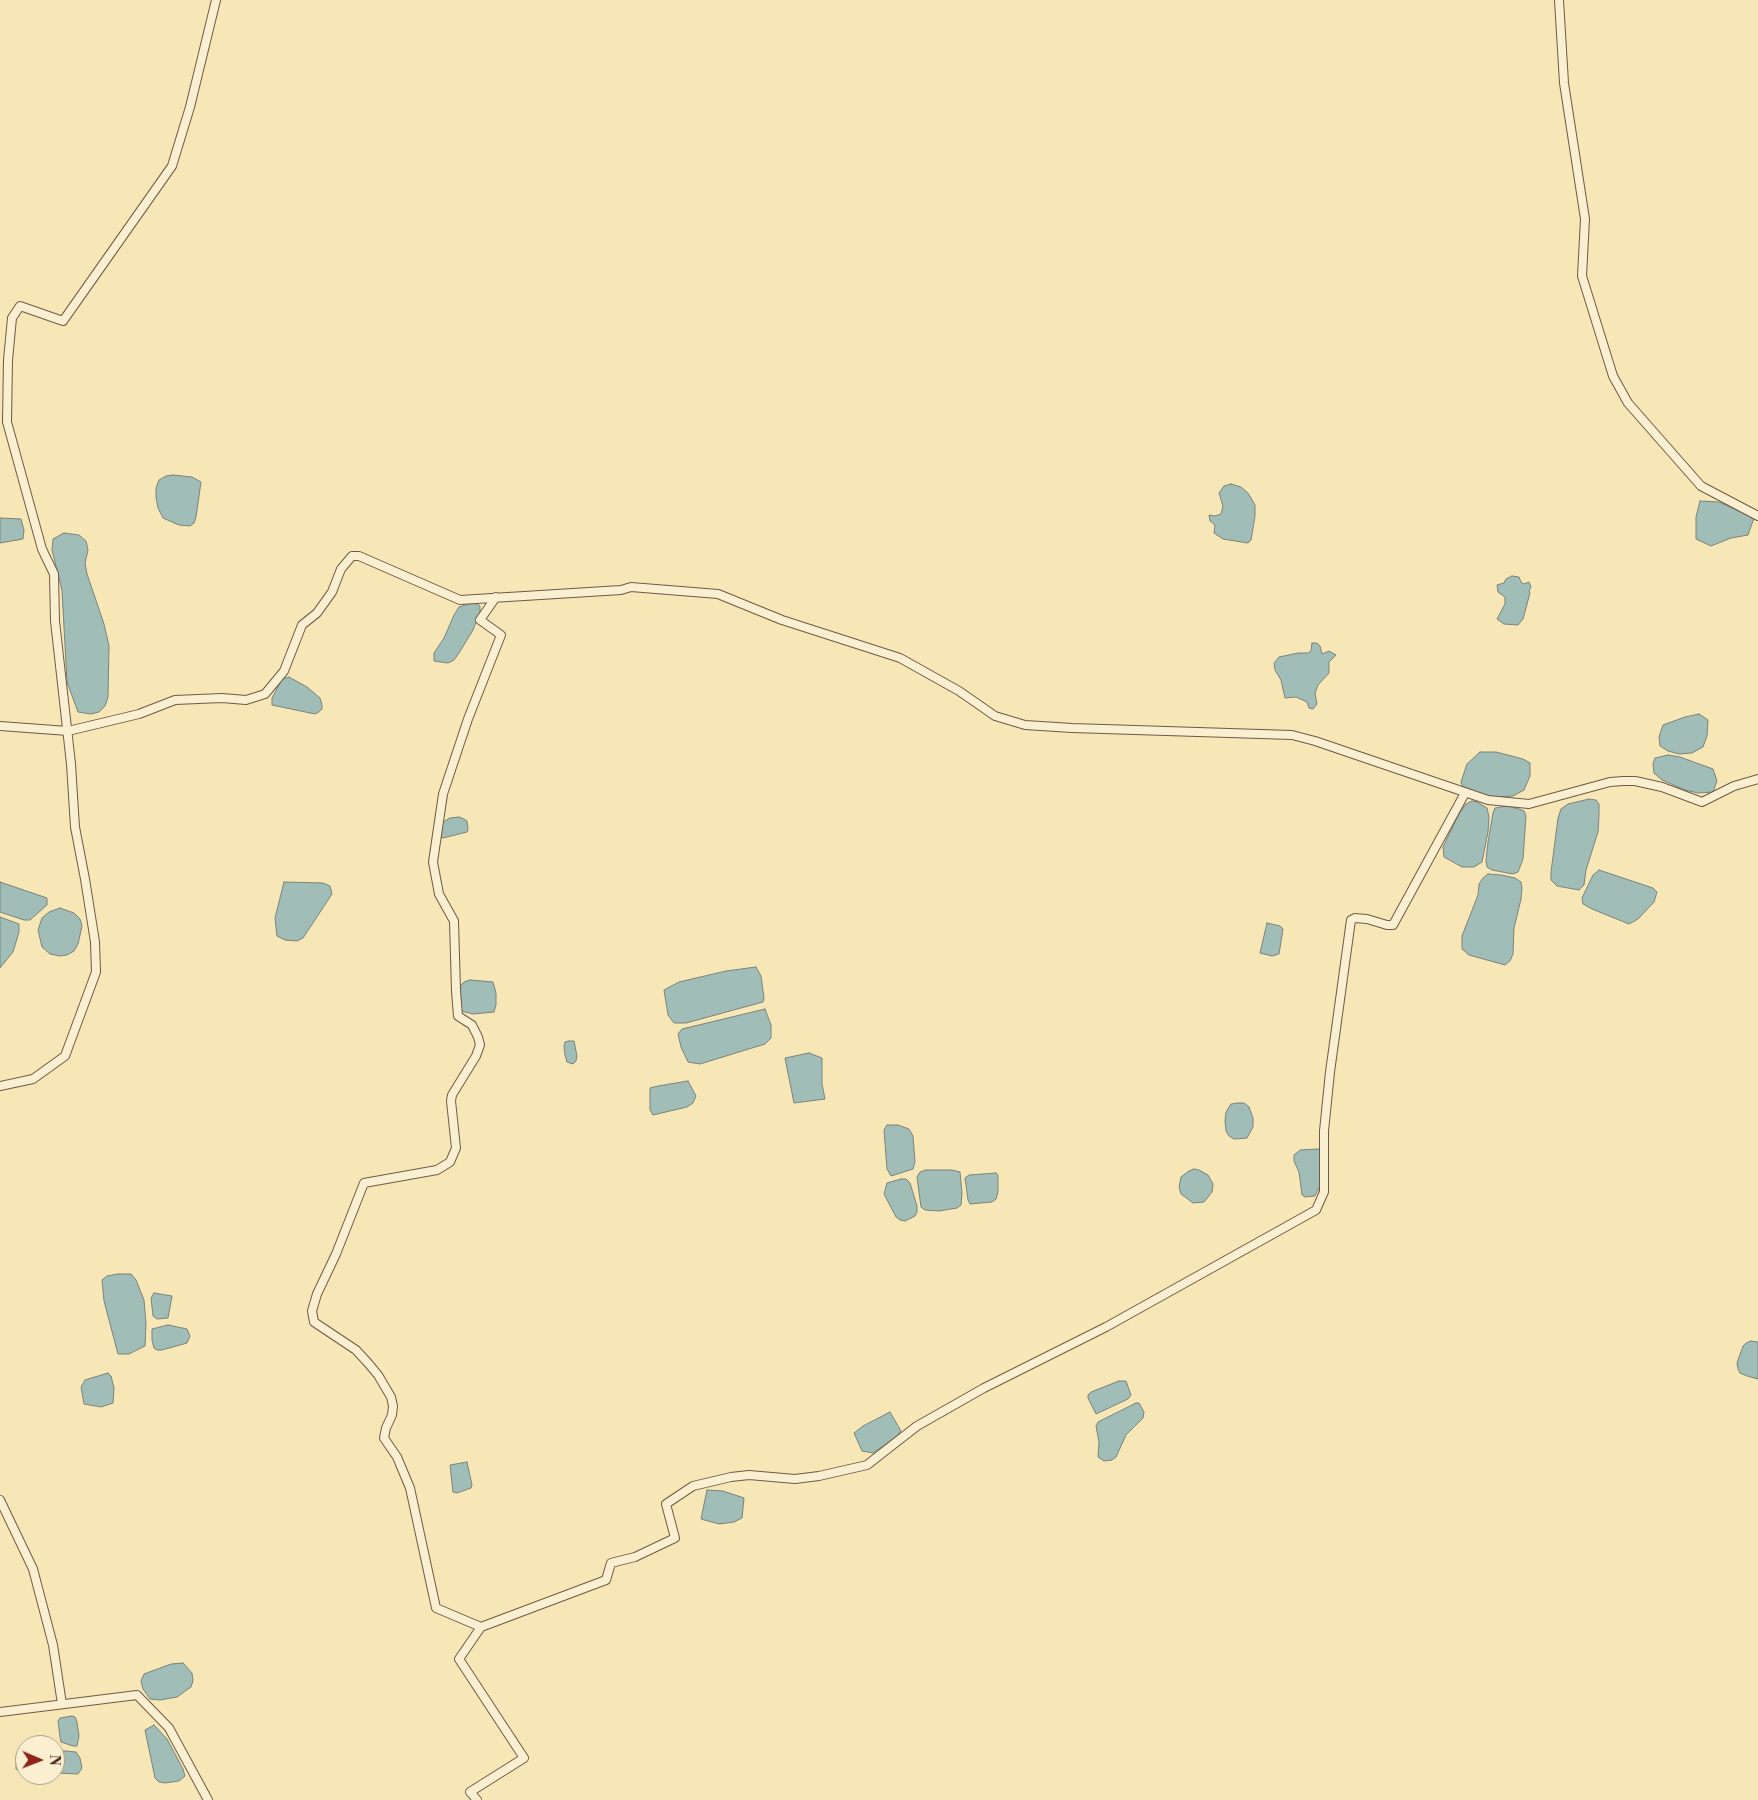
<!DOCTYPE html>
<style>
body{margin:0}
#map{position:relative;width:1758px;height:1800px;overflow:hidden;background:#f7e6b6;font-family:"Libre Bodoni",serif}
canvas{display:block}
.north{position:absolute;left:15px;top:1735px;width:50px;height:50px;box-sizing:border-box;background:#faefd0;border:1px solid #b0a189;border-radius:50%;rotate:91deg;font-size:14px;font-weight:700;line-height:20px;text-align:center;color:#422b1e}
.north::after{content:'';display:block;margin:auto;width:18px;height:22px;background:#8f2418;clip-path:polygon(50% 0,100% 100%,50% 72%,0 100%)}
</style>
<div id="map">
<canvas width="1758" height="1800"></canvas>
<div class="north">N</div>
</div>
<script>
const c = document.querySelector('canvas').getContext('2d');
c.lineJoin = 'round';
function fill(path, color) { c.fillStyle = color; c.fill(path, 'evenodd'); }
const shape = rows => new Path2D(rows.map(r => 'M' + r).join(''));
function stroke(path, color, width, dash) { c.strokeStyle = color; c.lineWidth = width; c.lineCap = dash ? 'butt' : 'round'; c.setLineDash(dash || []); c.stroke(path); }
const water = shape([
 [173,475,192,477,201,482,196,517,194,523,190,526,179,525,163,518,158,508,156,497,156,488,159,480,166,476,173,475],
 [1231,484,1241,487,1248,493,1255,505,1255,516,1251,540,1248,543,1223,539,1214,533,1215,525,1210,521,1209,515,1215,516,1221,514,1223,506,1219,493,1224,486,1231,484],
 [1700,501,1719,502,1754,518,1748,535,1731,538,1711,546,1696,539,1696,517,1700,501],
 [0,518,21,519,24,530,23,539,0,543,0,518],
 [64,533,79,535,86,541,88,550,85,563,87,574,104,624,109,646,108,697,105,706,99,712,91,714,78,712,67,682,62,590,52,550,53,539,64,533],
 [1512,576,1519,577,1521,582,1524,584,1529,582,1531,587,1529,591,1530,593,1523,619,1518,625,1504,624,1497,619,1505,604,1505,597,1498,592,1497,585,1504,583,1506,579,1512,576],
 [472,603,477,604,480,606,480,612,473,630,459,653,454,660,448,663,434,661,434,653,444,638,454,615,459,607,472,603],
 [1312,643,1317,643,1320,646,1322,654,1329,651,1336,655,1329,662,1329,673,1318,685,1315,693,1317,704,1313,709,1309,708,1307,702,1296,697,1285,698,1281,680,1275,670,1274,663,1279,657,1298,653,1308,653,1311,651,1312,643],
 [289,677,307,687,320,698,322,705,322,709,319,712,315,714,272,705,272,698,282,679,289,677],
 [1699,714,1708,720,1707,736,1703,747,1692,753,1679,754,1668,751,1660,746,1659,737,1663,725,1685,717,1699,714],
 [1480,752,1496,752,1523,759,1530,763,1530,776,1524,790,1513,796,1494,797,1464,790,1461,782,1467,764,1480,752],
 [1668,755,1680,757,1713,769,1717,781,1713,792,1698,793,1685,790,1662,780,1654,773,1653,764,1655,758,1668,755],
 [1589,799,1596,800,1599,804,1599,816,1598,832,1586,870,1584,885,1579,890,1557,886,1551,880,1551,872,1558,818,1561,809,1568,804,1589,799],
 [1472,801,1477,802,1487,808,1489,817,1488,832,1482,862,1474,867,1462,867,1444,857,1443,847,1459,814,1466,804,1472,801],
 [1507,806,1519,809,1524,811,1526,816,1523,859,1518,872,1513,874,1492,870,1487,867,1486,861,1488,842,1493,813,1495,808,1507,806],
 [459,817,464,819,467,821,468,830,467,832,443,838,440,837,441,826,443,822,450,818,459,817],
 [1599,870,1653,888,1657,892,1654,902,1638,919,1629,924,1592,909,1583,904,1582,898,1593,875,1599,870],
 [1488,874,1501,875,1515,878,1521,882,1522,888,1521,899,1514,928,1513,954,1510,961,1505,965,1469,955,1462,949,1462,936,1478,895,1479,884,1483,878,1488,874],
 [0,882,47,898,47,905,30,920,24,920,0,912,0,882],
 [284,882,323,883,330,886,332,894,303,938,297,941,285,940,277,936,275,918,284,882],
 [60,908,74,913,80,919,82,926,78,944,74,951,67,955,60,956,50,954,42,947,38,930,42,918,49,912,60,908],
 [0,917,19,924,19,932,13,952,0,968,0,917],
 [1267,923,1280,926,1283,929,1279,954,1272,956,1260,953,1267,923],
 [756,967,761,976,764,998,763,1002,686,1023,674,1023,668,1015,664,990,679,982,726,971,756,967],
 [470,980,493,982,496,993,496,1005,494,1012,473,1014,461,1011,459,1006,460,986,464,982,470,980],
 [765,1009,771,1025,771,1038,765,1044,700,1064,688,1062,681,1047,678,1034,682,1029,765,1009],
 [569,1041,574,1041,577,1056,576,1061,573,1064,567,1062,565,1055,564,1046,565,1042,569,1041],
 [809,1053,822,1058,822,1084,825,1099,794,1103,785,1058,809,1053],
 [688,1081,696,1096,693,1103,687,1107,653,1115,650,1110,650,1088,658,1086,688,1081],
 [1238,1103,1244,1103,1249,1107,1253,1118,1253,1127,1247,1138,1234,1139,1229,1136,1226,1131,1225,1121,1226,1112,1231,1104,1238,1103],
 [887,1125,898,1125,909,1129,913,1136,915,1162,913,1169,891,1176,887,1169,884,1130,887,1125],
 [1318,1149,1321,1152,1320,1186,1315,1196,1305,1197,1302,1195,1299,1172,1294,1161,1294,1155,1300,1150,1318,1149],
 [1194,1169,1199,1170,1208,1175,1213,1184,1212,1192,1204,1202,1193,1203,1181,1194,1179,1187,1181,1177,1189,1171,1194,1169],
 [926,1170,952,1170,960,1172,962,1193,961,1205,957,1208,939,1211,925,1210,921,1207,917,1177,920,1172,926,1170],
 [996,1173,998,1175,998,1192,996,1199,992,1202,970,1204,968,1200,965,1178,969,1175,996,1173],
 [901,1179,906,1179,910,1183,917,1206,917,1212,915,1216,905,1221,900,1220,896,1217,884,1194,887,1183,901,1179],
 [118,1274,131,1274,136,1280,144,1300,146,1324,145,1346,129,1354,118,1354,104,1301,102,1280,107,1276,118,1274],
 [154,1293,172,1296,168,1318,157,1319,153,1316,151,1298,154,1293],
 [168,1325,187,1329,190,1336,187,1343,162,1350,157,1350,154,1348,152,1340,152,1329,168,1325],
 [1751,1341,1758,1342,1758,1379,1747,1376,1740,1373,1738,1369,1737,1363,1743,1346,1746,1343,1751,1341],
 [108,1373,111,1376,114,1388,113,1403,101,1407,84,1404,81,1387,85,1380,108,1373],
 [1119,1381,1126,1381,1131,1395,1128,1399,1096,1414,1088,1398,1088,1395,1091,1392,1119,1381],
 [1136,1403,1139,1403,1144,1412,1143,1418,1126,1435,1116,1457,1112,1460,1104,1461,1098,1457,1099,1442,1096,1426,1098,1422,1136,1403],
 [890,1412,901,1431,896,1437,873,1453,862,1451,854,1433,863,1426,890,1412],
 [467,1462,472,1485,471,1488,457,1493,453,1492,450,1465,467,1462],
 [707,1490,723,1491,744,1498,742,1518,734,1522,719,1524,701,1519,707,1490],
 [183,1663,192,1673,193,1681,191,1687,177,1697,160,1700,150,1699,143,1689,141,1681,144,1674,171,1664,183,1663],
 [72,1716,75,1717,77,1722,79,1736,77,1746,73,1746,61,1742,60,1737,58,1721,60,1718,72,1716],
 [154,1725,167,1739,183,1769,185,1776,179,1781,165,1783,159,1782,155,1778,145,1730,154,1725],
 [55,1750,76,1752,80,1758,82,1768,78,1774,55,1773,55,1750],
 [25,1751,25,1773,23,1773,16,1769,16,1761,17,1753,25,1751]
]);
const street = shape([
 [1559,0,1564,83,1585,219,1582,276,1613,376,1628,403,1701,486,1758,516],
 [0,726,68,731,139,714,175,700,222,698,246,700,265,694,284,671,302,625,317,613,332,592,341,569,352,556,359,556,460,600,621,590,631,587,718,594,782,620,900,658,959,691,995,716,1025,725,1072,728,1292,735,1315,741,1488,800,1529,804,1610,782,1623,781,1635,781,1662,787,1702,802,1734,786,1758,779],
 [0,1086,33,1079,65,1056,96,972,95,942,85,879,75,827,71,764,55,621,54,574,42,549,7,422,8,360,12,318,20,306,63,321,172,166,190,107,216,0],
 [0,1500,33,1569,53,1645,62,1704],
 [481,1627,436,1608,410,1488,397,1457,384,1438,386,1428,392,1415,393,1406,391,1397,378,1375,368,1363,356,1350,314,1322,312,1311,317,1294,336,1254,364,1183,437,1170,450,1162,456,1148,451,1101,452,1095,476,1056,480,1045,478,1037,472,1025,458,1016,456,991,454,921,439,894,433,862,443,794,468,719,501,635,480,620,496,597],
 [0,1712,137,1695,169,1728,208,1800],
 [477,1800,470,1792,524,1758,459,1659,481,1627,606,1580,611,1563,635,1557,675,1538,666,1504,693,1486,731,1477,749,1475,795,1479,819,1476,867,1465,917,1426,984,1388,1106,1327,1316,1210,1324,1192,1324,1131,1330,1072,1351,920,1355,918,1367,919,1387,925,1393,925,1465,793]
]);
fill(water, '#a0bdb7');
stroke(water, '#7a837a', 1);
stroke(street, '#6f5a44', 10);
stroke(street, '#faefd0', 8);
</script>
